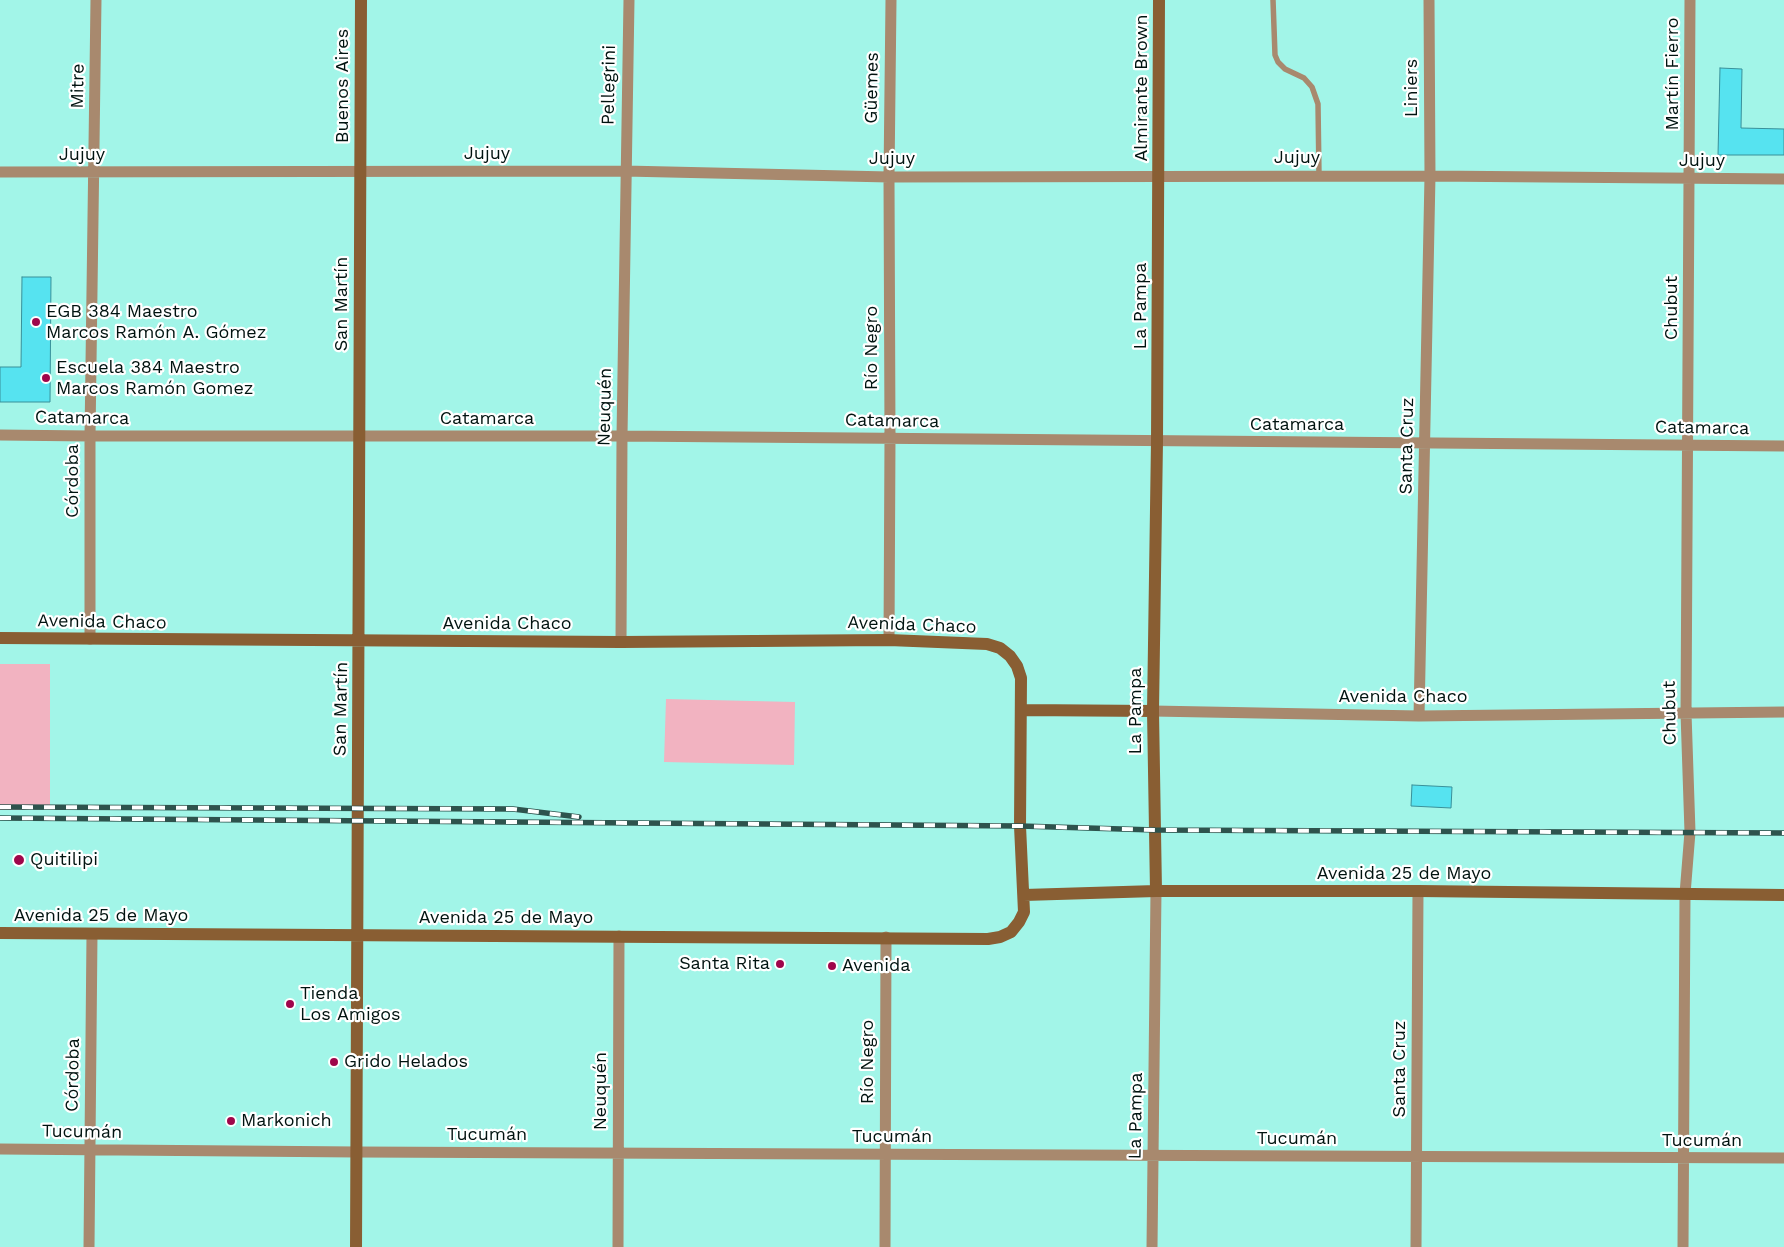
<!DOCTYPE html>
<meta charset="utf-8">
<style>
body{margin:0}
canvas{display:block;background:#a2f5e8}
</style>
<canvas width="1784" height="1247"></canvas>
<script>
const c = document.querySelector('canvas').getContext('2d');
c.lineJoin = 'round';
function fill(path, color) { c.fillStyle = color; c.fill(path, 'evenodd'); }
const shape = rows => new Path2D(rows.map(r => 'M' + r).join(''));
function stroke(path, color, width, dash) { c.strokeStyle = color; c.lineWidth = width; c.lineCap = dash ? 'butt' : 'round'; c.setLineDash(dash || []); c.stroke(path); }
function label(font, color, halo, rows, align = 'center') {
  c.font = font + ' "Work Sans",sans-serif'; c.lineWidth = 4.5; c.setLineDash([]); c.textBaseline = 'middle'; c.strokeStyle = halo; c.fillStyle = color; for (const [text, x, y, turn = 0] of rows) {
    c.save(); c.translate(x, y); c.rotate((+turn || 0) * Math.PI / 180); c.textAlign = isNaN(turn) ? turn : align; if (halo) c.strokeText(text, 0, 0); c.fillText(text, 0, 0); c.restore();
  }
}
const green = shape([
 [0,664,50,664,50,809,0,810],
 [666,699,795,702,794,765,664,762]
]);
const building = shape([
 [1720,68,1742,69,1741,128,1784,129,1784,155,1718,155,1720,68],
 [22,277,51,277,50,402,0,402,0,367,21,367,22,277],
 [1412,785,1452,787,1451,808,1411,806,1412,785]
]);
const lane = shape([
 [1273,0,1275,55,1278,62,1285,69,1304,78,1312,87,1318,104,1319,176]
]);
const street = shape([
 [0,172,625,171,889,177,1430,176,1784,179],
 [0,435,90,436,622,436,1784,446],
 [90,639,90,436,96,0],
 [889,640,890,438,889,177,891,0],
 [621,642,622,436,629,0],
 [1153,711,1419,716,1784,712],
 [1419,716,1430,176,1429,0],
 [0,1149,357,1152,1784,1158],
 [89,1247,92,934],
 [618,1247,619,936],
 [885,1247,886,937],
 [1152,1247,1156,891],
 [1416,1247,1418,891],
 [1683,1247,1685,894,1690,832,1686,713,1690,0]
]);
const secondary = shape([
 [0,638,621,642,889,640,987,644,1000,648,1010,656,1017,666,1021,678,1020,826,1024,912,1019,922,1011,932,1000,937,988,939,0,933],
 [1022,710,1153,711],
 [1156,891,1153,711,1157,441,1159,0],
 [1024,895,1156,891,1418,891,1784,895],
 [356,1247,361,0]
]);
const rail = shape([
 [0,807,513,809,579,817],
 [0,818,1020,826,1155,830,1784,833]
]);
const markers = [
 [36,322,5,"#9f064b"],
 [46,378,5,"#9f064b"],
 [19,860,6,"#9f064b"],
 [780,964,5,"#9f064b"],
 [832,966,5,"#9f064b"],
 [290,1004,5,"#9f064b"],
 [334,1062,5,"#9f064b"],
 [231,1121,5,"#9f064b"]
];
const streetNames = [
 ["Martín Fierro",1673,74,-90],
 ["Pellegrini",609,85,-89],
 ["Mitre",78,86,-89],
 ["Buenos Aires",343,86,-90],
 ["Güemes",872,88,-89],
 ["Almirante Brown",1142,88,-90],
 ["Liniers",1412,88,-90],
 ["Jujuy",487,154],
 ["Jujuy",82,155],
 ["Jujuy",1297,158],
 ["Jujuy",892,159],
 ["Jujuy",1702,161],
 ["San Martín",342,304,-90],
 ["La Pampa",1141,306,-90],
 ["Chubut",1672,308,-90],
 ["Río Negro",872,348,-90],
 ["Neuquén",605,407,-89],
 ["Catamarca",82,418,1],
 ["Catamarca",487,419],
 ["Catamarca",892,421,1],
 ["Catamarca",1297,425],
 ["Catamarca",1702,428,1],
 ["Santa Cruz",1407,446,-89],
 ["Córdoba",73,481,-90],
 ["Avenida Chaco",102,622,1],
 ["Avenida Chaco",507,624],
 ["Avenida Chaco",912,625,2],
 ["Avenida Chaco",1403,697],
 ["San Martín",341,709,-89],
 ["La Pampa",1136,711,-90],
 ["Chubut",1670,713,-91],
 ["Avenida 25 de Mayo",1404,874],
 ["Avenida 25 de Mayo",101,916],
 ["Avenida 25 de Mayo",506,918],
 ["Río Negro",868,1062,-90],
 ["Santa Cruz",1400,1069,-90],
 ["Córdoba",73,1075,-89],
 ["Neuquén",601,1091,-90],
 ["La Pampa",1136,1116,-89],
 ["Tucumán",82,1132,1],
 ["Tucumán",487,1135],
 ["Tucumán",892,1137],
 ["Tucumán",1297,1139],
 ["Tucumán",1702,1141]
];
const poiNames = [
 ["EGB 384 Maestro",46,312],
 ["Marcos Ramón A. Gómez",46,333],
 ["Escuela 384 Maestro",56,368],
 ["Marcos Ramón Gomez",56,389],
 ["Quitilipi",30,860],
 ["Santa Rita",770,964,"right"],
 ["Avenida",842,966],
 ["Tienda",300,994],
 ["Los Amigos",300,1015],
 ["Grido Helados",344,1062],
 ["Markonich",241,1121]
];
fill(green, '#f2b3c1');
fill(building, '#56e3f0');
stroke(building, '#399099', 1);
stroke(lane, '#a8896e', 5.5);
stroke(street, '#a8896e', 11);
stroke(secondary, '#895e33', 12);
stroke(rail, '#2e534d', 5.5);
stroke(rail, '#fff', 4, [11]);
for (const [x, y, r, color] of markers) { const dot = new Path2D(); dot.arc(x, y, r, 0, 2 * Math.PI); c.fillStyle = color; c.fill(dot); stroke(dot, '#fff', 2); }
label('18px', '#001310', '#fff', streetNames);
label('18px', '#001310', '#fff', poiNames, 'left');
</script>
